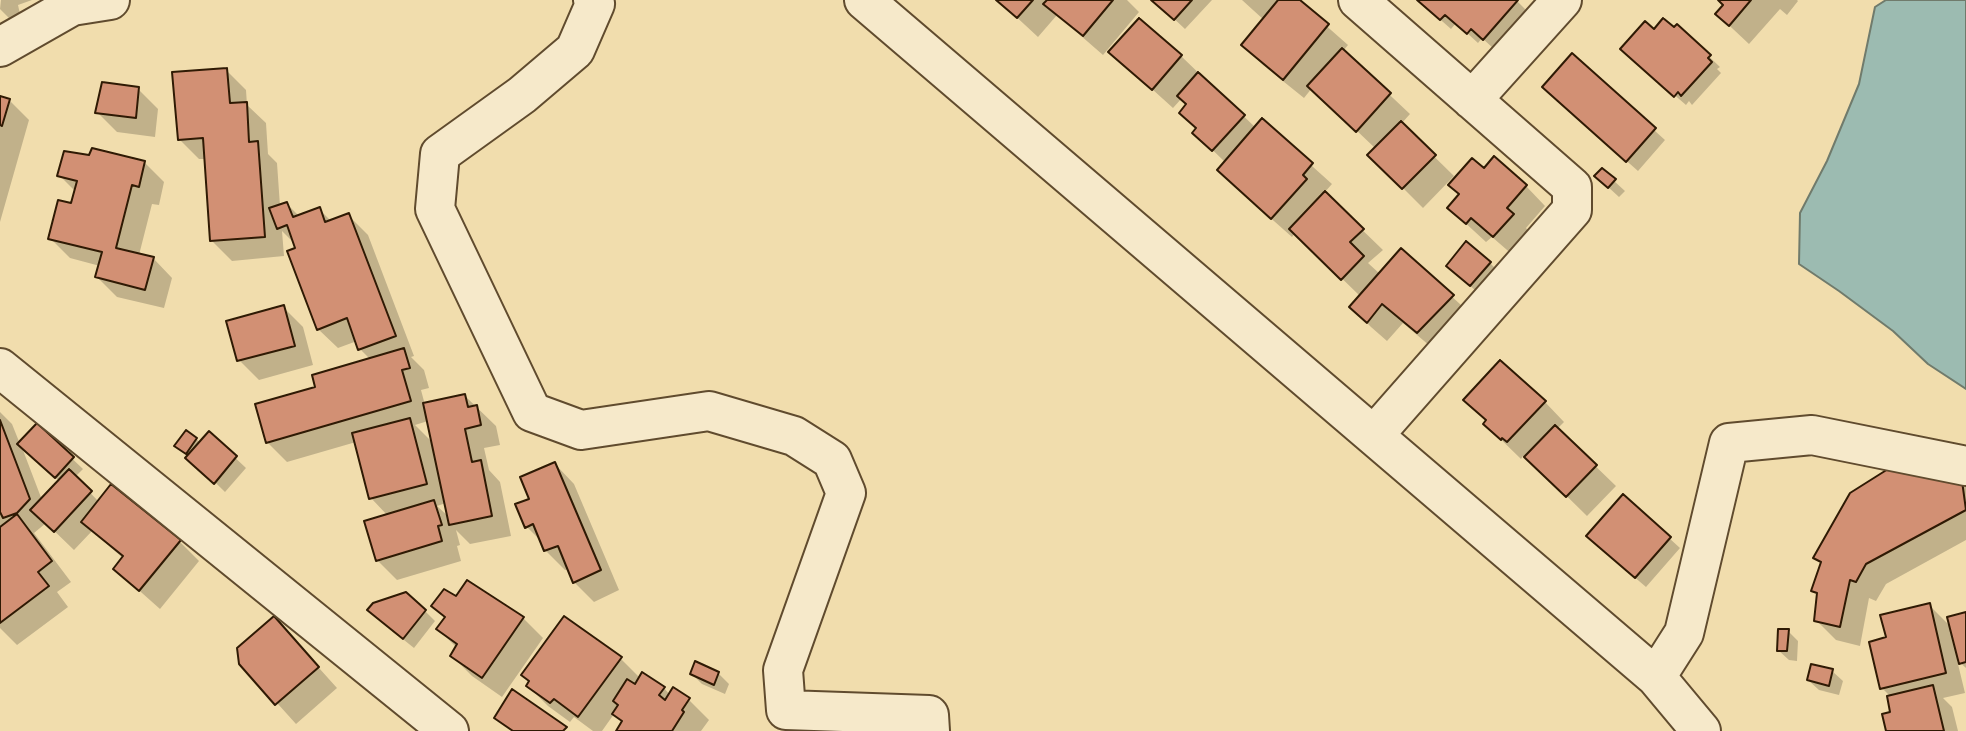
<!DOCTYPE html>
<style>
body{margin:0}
canvas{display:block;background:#f1ddad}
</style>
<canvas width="1966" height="731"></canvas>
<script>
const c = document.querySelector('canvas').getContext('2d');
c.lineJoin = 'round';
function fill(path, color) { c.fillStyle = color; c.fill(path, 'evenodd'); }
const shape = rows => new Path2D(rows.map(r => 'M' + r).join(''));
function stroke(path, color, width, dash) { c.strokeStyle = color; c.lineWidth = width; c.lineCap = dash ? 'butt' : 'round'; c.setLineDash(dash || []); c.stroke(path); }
const water = shape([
 [1886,0,1966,0,1966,389,1928,364,1893,331,1839,291,1799,264,1800,213,1827,161,1859,84,1875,7,1886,0]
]);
const shadow = shape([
 [32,0,18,5,20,14,9,18,0,9,1,0],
 [998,0,1127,0,1139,12,1103,55,1057,15,1038,37],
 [1154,0,1212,0,1185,29],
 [1242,0,1297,0,1348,45,1343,51,1410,114,1401,124,1454,176,1423,208,1370,155,1376,149,1312,88,1304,98,1263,65,1243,45,1264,20],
 [1418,0,1516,0,1527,11,1494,49,1482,38,1478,43,1456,23,1451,29],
 [1717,0,1797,0,1798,1,1787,15,1780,9,1749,44,1717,14,1724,6],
 [1139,20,1181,56,1256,128,1262,121,1332,184,1324,193,1383,250,1368,263,1380,274,1401,250,1473,316,1437,352,1403,323,1387,341,1371,327,1351,307,1360,296,1295,233,1292,237,1239,190,1226,163,1195,133,1198,130,1188,105,1182,98,1173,108,1111,52],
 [1677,26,1720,67,1717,69,1721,73,1692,105,1689,101,1686,105,1633,59,1654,31,1674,30],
 [1572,56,1665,140,1638,171,1554,97],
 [226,70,246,90,247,105,266,123,268,154,277,163,280,206,287,204,300,217,319,209,331,221,348,215,368,235,414,356,411,357,424,370,429,388,421,390,425,405,465,396,496,426,500,445,484,448,489,470,500,482,511,536,470,544,456,530,460,545,457,546,461,561,397,580,377,560,388,516,371,498,356,442,287,462,267,442,317,388,371,360,360,349,357,341,338,348,318,329,296,245,282,231,284,256,232,261,212,241,206,159,199,159,179,139],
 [428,421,433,443,415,425],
 [446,503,449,517,437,506],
 [138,89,158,109,155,137,117,132,97,112],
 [0,98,9,100,29,120,0,222],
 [144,162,164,182,159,205,152,204,139,255,153,258,172,278,164,308,117,297,97,277,100,266,70,258,50,238,73,206,76,192,59,175],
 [1602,170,1625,191,1619,197,1607,186],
 [1484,171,1526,186,1545,206,1526,228,1532,235,1514,256,1492,237,1486,242,1449,208],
 [1490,263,1500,273,1481,295,1458,276],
 [283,307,303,327,313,365,259,380,239,360],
 [1545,402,1564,422,1557,429,1616,486,1587,516,1529,459,1523,456,1521,459,1485,424],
 [0,412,12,424,20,444,37,425,83,469,75,477,99,502,179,541,199,561,160,609,115,569,124,559,92,531,74,550,46,523,34,533,71,582,57,592,68,607,17,645,0,628],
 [21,445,60,482,42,500],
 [210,434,246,468,225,492,177,445,196,439,201,443],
 [555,464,574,484,619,590,594,602,574,582,569,569,565,570,545,550,542,542,527,527,531,499],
 [1966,474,1966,540,1886,584,1876,601,1869,598,1860,646,1836,640,1816,620,1818,596,1813,590,1822,565,1815,558],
 [1623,496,1680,548,1646,587,1598,546],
 [467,582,523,618,543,638,502,697,472,676,452,656,457,648,438,629,446,618,434,606,457,598],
 [1929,605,1952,628,1966,614,1966,668,1957,660,1965,693,1943,698,1952,707,1958,731,1887,731,1892,713,1891,697,1882,688,1888,639],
 [425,611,435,621,414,648,379,620],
 [274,618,337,688,296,724,241,663],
 [1788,631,1798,641,1797,661,1789,660,1778,650],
 [621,659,640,678,664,688,670,695,689,700,709,720,701,731,618,731,623,723,614,714,602,731,593,731,574,717,570,722,548,706,528,686],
 [1832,671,1843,681,1839,695,1819,690,1808,680],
 [718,673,729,684,725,694,702,684,692,674]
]);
const building = shape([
 [996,0,1033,0,1017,18,996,0],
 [1047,0,1113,0,1083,36,1043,4,1047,0],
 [1151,0,1192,0,1174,20,1151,0],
 [1278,0,1300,0,1329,24,1283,80,1241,45,1278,0],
 [1417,0,1518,0,1483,40,1471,29,1467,34,1445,15,1440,20,1417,0],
 [1718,0,1751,0,1729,26,1715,14,1723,5,1718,0],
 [1139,18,1182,55,1152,90,1108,52,1139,18],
 [1663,18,1674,27,1677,24,1711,55,1708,58,1712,62,1681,96,1678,92,1674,97,1620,49,1645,21,1654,29,1663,18],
 [1342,48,1391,93,1356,132,1307,86,1342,48],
 [1572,53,1656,128,1626,162,1542,87,1572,53],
 [227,68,230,103,247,102,249,142,258,141,265,237,210,241,203,138,178,140,172,72,227,68],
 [1198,72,1245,115,1212,151,1192,133,1196,128,1179,113,1186,104,1177,96,1198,72],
 [102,82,139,87,136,118,95,113,102,82],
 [0,96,10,99,2,126,0,125,0,96],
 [1262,118,1313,163,1303,175,1307,179,1271,219,1217,170,1262,118],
 [1401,121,1436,155,1402,189,1367,155,1401,121],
 [92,148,145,161,139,187,132,185,116,248,154,257,145,290,95,277,102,252,48,239,58,200,71,203,77,181,57,176,64,151,89,155,92,148],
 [1494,156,1527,185,1507,208,1514,214,1493,237,1471,218,1466,224,1447,208,1459,194,1448,185,1472,158,1484,168,1494,156],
 [1602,168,1616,179,1608,188,1594,176,1602,168],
 [1325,191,1364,229,1350,242,1364,256,1341,280,1289,229,1325,191],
 [287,202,293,217,320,207,325,222,349,213,396,336,358,350,347,318,317,330,287,251,295,248,287,225,277,229,269,208,287,202],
 [1466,241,1491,262,1470,286,1446,266,1466,241],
 [1401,248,1454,295,1417,333,1382,304,1367,323,1349,307,1401,248],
 [284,305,295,346,237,361,226,321,284,305],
 [404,348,410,368,402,370,411,401,266,443,255,404,315,387,312,375,404,348],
 [1500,360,1546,401,1507,442,1502,438,1501,440,1483,424,1486,420,1463,400,1500,360],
 [465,394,468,407,477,405,481,425,465,429,472,462,481,460,492,516,449,525,423,403,465,394],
 [410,418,427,484,369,499,352,433,410,418],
 [0,420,30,499,17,513,3,518,0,512,0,420],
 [37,423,74,457,55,478,17,444,37,423],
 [1555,425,1597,465,1566,497,1524,457,1555,425],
 [186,430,197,438,186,454,174,446,186,430],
 [209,431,237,456,214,484,185,458,209,431],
 [555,462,601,570,573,583,558,546,544,551,533,524,525,528,515,504,529,499,520,477,555,462],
 [1896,464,1960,466,1966,510,1866,564,1856,582,1850,580,1840,627,1814,621,1817,593,1811,591,1821,562,1813,558,1850,493,1896,464],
 [69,469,92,491,54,532,30,510,69,469],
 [111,484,181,540,139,591,113,569,123,556,81,522,111,484],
 [1623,494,1671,537,1635,578,1586,536,1623,494],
 [434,500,442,525,438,526,442,541,376,561,364,521,434,500],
 [17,514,52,561,38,572,49,586,0,623,0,527,17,514],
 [467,580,524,617,482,678,450,656,457,644,436,629,445,617,431,606,444,589,456,596,467,580],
 [406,592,426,610,403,639,367,610,373,603,406,592],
 [1930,603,1946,673,1880,689,1869,642,1886,637,1880,615,1930,603],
 [1966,612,1966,662,1959,664,1947,617,1966,612],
 [274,616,319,667,275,705,239,664,237,648,274,616],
 [564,616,622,657,578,717,554,699,550,703,526,686,529,681,521,675,564,616],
 [1778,629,1789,629,1787,651,1777,651,1778,629],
 [695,661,719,672,714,685,690,674,695,661],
 [1811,664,1833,669,1829,686,1807,680,1811,664],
 [642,672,665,687,659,695,665,700,673,687,690,698,682,710,684,712,672,731,616,731,622,721,612,714,618,705,613,701,627,679,635,684,642,672],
 [1933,685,1944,731,1886,731,1882,714,1890,712,1887,696,1933,685],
 [512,689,567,727,563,731,513,731,494,718,512,689]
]);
const minor = shape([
 [593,0,595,4,575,50,522,95,440,154,435,209,532,412,581,430,709,411,794,436,832,460,846,493,783,670,786,710,929,715,930,731],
 [864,0,1656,677,1684,633,1729,443,1812,435,1966,466],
 [1358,0,1572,187,1572,210,1374,435],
 [0,47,72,6,110,0],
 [1472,100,1562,0],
 [0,368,449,731],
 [1656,677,1701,731]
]);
fill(water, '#9cbbb1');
stroke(water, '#707b6c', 2);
fill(shadow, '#0003');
fill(building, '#d29074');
stroke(building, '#2f1a04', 2);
stroke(minor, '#604b2e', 42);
stroke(minor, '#f6e9ca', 38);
</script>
